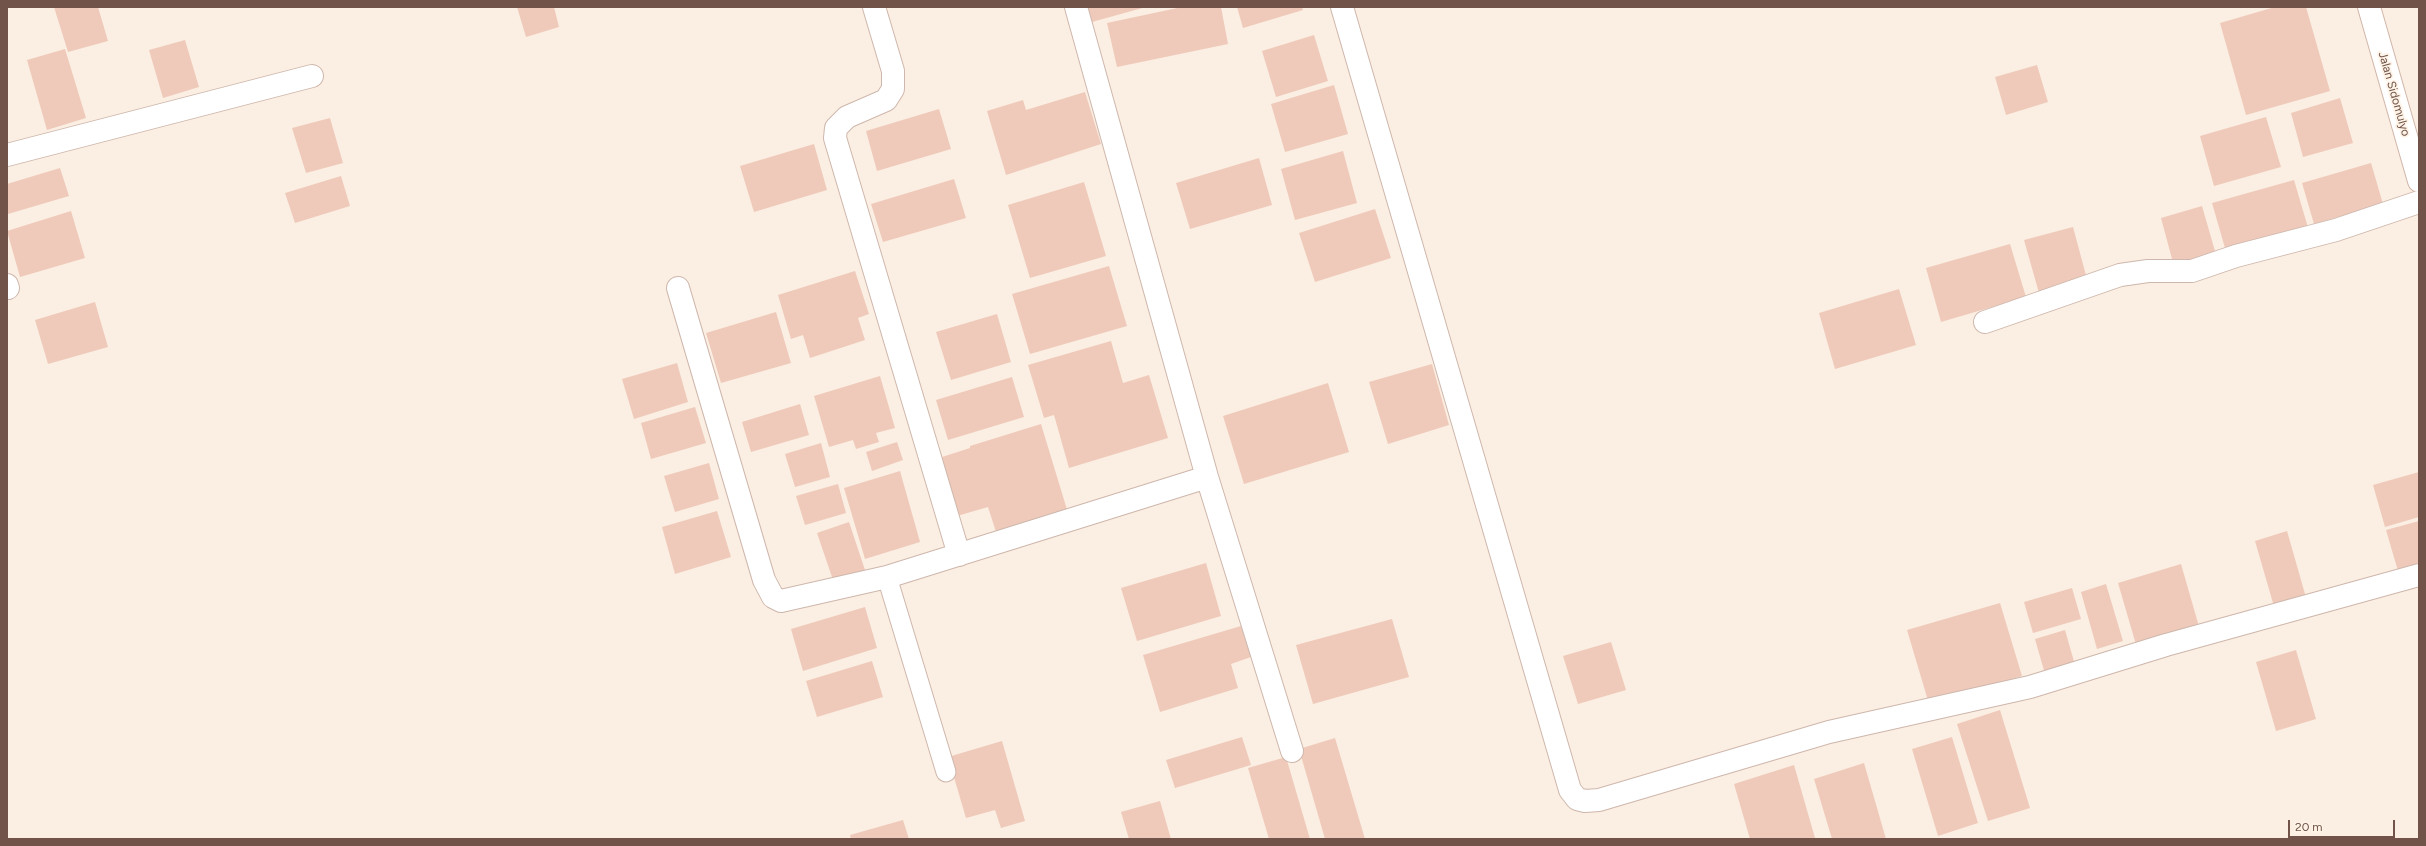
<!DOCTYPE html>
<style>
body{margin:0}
#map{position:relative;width:2426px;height:846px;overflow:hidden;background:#fbeee2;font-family:Figtree,sans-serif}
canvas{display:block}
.frame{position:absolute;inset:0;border:8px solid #715349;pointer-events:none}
.scale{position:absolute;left:2288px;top:820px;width:107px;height:18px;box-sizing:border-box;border:2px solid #715349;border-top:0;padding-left:5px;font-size:12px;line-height:14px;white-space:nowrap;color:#715349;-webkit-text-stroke:3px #fef3e7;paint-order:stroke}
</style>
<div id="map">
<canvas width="2426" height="846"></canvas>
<div class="frame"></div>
<div class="scale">20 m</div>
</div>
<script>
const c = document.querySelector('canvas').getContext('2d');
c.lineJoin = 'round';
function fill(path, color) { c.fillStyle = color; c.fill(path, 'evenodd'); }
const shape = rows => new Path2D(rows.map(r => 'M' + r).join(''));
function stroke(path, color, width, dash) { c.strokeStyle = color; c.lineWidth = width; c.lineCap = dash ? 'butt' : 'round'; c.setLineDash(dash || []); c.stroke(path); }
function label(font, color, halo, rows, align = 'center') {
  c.font = font + ' Figtree,sans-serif'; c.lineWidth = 3.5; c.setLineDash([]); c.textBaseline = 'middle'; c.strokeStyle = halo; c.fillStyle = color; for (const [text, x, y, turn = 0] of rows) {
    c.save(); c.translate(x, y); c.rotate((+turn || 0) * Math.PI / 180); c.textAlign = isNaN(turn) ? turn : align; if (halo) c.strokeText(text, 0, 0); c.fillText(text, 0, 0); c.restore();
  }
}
const building = shape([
 [54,7,98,7,108,41,68,52],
 [517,7,554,7,559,27,526,37],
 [1088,7,1146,7,1092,22],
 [1182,7,1221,7,1228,44,1117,67,1107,23],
 [1237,7,1302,7,1303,10,1243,28],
 [2275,7,2306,7,2330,91,2246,115,2220,23],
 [1314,35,1328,81,1276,97,1262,51],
 [185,40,199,87,163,98,149,50],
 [65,49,86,118,47,130,27,60],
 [2037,65,2048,102,2006,115,1995,77],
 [1334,85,1348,134,1285,152,1271,104],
 [1085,92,1101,144,1006,175,987,111,1023,100,1026,110],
 [2340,98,2353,143,2303,157,2291,113],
 [939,109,951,149,877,171,866,131],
 [2266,117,2281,167,2214,186,2200,136],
 [330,118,343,163,306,173,292,128],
 [814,144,827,190,754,212,740,166],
 [1343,151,1357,203,1295,220,1281,169],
 [1259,158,1272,205,1190,229,1176,183],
 [2371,163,2383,204,2314,224,2302,183],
 [60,168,69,196,8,214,7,184],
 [341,176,350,206,295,223,285,193],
 [954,179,966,218,883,242,871,204],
 [2294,180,2309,231,2227,255,2212,203],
 [1084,182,1106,256,1030,278,1008,205],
 [2202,206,2217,258,2175,270,2161,218],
 [1375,209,1391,258,1315,282,1299,233],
 [71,211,85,258,20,277,7,231],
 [2073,227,2087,279,2039,293,2024,240],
 [2010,244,2026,297,1941,322,1926,268],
 [1109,266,1127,326,1030,354,1012,294],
 [855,271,869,314,858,318,865,340,810,358,803,335,791,339,778,295],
 [1899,289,1916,345,1835,369,1819,313],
 [95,302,108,347,48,364,35,320],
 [776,312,791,363,721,383,706,333],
 [997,314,1011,362,951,380,936,332],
 [1111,341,1123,383,1149,375,1168,438,1069,468,1054,415,1044,418,1028,365],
 [677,363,688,402,634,419,622,379],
 [1432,364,1449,425,1388,444,1369,382],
 [880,376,895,428,876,433,879,442,856,449,853,440,829,447,814,396],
 [1012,377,1024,417,948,440,936,400],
 [1328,383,1349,452,1244,484,1223,416],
 [800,404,809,435,751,452,742,422],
 [695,407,706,443,651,459,641,423],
 [1041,424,1068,513,997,535,988,507,957,516,939,458,970,448,970,446],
 [897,442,903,460,872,471,866,452],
 [821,443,830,477,795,487,785,454],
 [709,463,719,499,675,512,664,476],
 [900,471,920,542,865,559,844,488],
 [2419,472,2419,517,2385,527,2373,485],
 [838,484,846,513,805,525,796,496],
 [717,511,731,557,675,574,662,527],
 [2419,521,2419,565,2398,571,2386,530],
 [849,522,865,570,833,580,817,533],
 [2287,531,2307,601,2275,610,2255,541],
 [1206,563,1221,616,1137,641,1121,588],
 [2181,564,2200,630,2137,648,2118,583],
 [2106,584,2123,641,2097,649,2081,592],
 [2072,588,2081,619,2033,633,2024,602],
 [2000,603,2022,676,1929,704,1907,630],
 [865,607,877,648,803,671,791,629],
 [1392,619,1409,677,1313,704,1296,645],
 [1241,626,1251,657,1231,664,1238,688,1160,712,1143,655],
 [2065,630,2075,665,2045,674,2035,639],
 [1611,642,1626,690,1578,704,1563,656],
 [2296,650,2316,719,2276,731,2256,662],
 [872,661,883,697,817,717,806,681],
 [2000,710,2030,808,1988,821,1957,724],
 [1242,737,1251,765,1175,788,1166,760],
 [1952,737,1978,823,1938,836,1912,749],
 [1335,738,1365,839,1325,839,1299,749],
 [1002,741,1025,821,1001,828,995,810,966,818,948,757],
 [1286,757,1310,839,1269,839,1248,768],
 [1864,763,1886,839,1832,839,1814,779],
 [1794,765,1815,838,1750,839,1734,784],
 [1160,801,1171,839,1129,839,1121,812],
 [903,820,909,839,851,839,850,835]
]);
const lane = shape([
 [887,577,946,772]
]);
const street = shape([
 [874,7,893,71,893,89,886,100,847,117,836,128,835,138,959,555],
 [1076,7,1207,477,1292,751],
 [1342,7,1570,790,1577,799,1585,801,1599,800,1829,732,2030,687,2166,645,2419,575],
 [7,155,312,76],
 [7,285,8,288],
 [678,288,764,580,773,597,781,601,887,577,1207,477],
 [1985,322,2120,275,2148,271,2192,271,2236,256,2336,230,2419,202]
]);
const secondary = shape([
 [2369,7,2419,181]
]);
const streetNames = [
 ["Jalan Sidomulyo",2394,94,74]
];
fill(building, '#efcaba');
stroke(lane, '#ceb7ac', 21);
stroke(street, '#ceb7ac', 24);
stroke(secondary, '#d0b6a9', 24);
stroke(lane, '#fff', 19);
stroke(street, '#fff', 22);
stroke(secondary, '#fff', 22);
label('12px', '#715349', '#fef3e7', streetNames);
</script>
